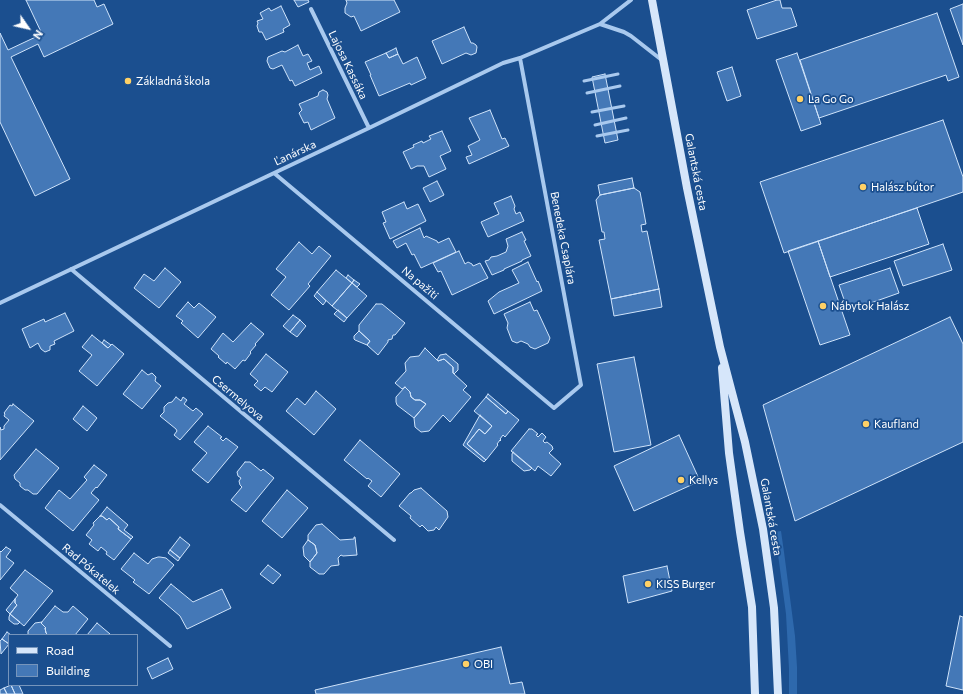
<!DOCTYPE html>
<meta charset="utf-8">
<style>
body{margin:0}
#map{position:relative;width:963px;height:694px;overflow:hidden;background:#1b4f8f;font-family:Commissioner,sans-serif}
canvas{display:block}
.legend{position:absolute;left:8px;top:634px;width:130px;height:52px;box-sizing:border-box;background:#1b4f8f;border:1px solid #7695bc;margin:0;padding:5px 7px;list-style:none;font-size:12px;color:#fff}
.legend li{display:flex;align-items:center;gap:8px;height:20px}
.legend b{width:20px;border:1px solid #7695bc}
.north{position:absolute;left:8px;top:8px;width:40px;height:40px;-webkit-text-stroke:3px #1b4f8f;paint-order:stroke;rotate:124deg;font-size:11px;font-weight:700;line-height:16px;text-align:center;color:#fff}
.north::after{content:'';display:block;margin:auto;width:14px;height:18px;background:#fff;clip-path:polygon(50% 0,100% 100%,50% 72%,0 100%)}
</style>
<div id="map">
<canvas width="963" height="694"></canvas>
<ul class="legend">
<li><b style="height:5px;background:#d6e6fa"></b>Road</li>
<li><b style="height:11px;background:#4478b7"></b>Building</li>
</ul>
<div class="north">N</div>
</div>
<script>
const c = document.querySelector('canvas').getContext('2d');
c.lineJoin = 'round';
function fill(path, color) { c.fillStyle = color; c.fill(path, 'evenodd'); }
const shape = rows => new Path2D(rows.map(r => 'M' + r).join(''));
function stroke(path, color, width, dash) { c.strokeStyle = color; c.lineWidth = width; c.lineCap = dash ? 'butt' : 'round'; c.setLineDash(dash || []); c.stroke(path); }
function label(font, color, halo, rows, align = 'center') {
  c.font = font + ' Commissioner,sans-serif'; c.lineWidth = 3.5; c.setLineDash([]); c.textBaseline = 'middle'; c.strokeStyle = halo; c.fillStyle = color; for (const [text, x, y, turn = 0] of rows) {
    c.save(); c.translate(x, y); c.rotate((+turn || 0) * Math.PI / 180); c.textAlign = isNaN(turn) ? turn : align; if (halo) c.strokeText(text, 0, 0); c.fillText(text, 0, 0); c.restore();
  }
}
const green = shape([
 [781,531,784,552,795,636,797,667,797,694,789,694,789,669,786,614,775,532]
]);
const building = shape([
 [26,0,94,0,97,7,104,4,113,24,44,57,38,44,11,57,70,179,35,196,0,122,0,33,8,50,42,34,26,0],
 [294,0,308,0,309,2,298,7,294,0],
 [346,0,394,0,400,12,361,31,354,16,351,17,345,13,345,8,347,3,346,0],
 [777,0,780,0,782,8,791,8,797,26,757,39,747,10,777,0],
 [963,4,963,45,950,9,963,4],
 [281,6,290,25,283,29,284,32,266,40,262,32,259,32,257,26,258,23,257,21,263,19,260,13,269,8,271,11,281,6],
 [937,13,959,77,948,81,946,75,819,118,800,60,937,13],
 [464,27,471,43,473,43,476,45,477,47,476,53,471,55,466,53,442,64,432,41,464,27],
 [298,45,303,56,308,54,312,61,307,63,310,70,319,66,322,73,295,86,292,80,290,81,282,65,273,69,270,68,267,61,268,57,282,51,285,52,298,45],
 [396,48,398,54,389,58,386,53,396,48],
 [386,53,389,58,398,54,403,64,417,57,426,78,411,85,410,83,379,96,370,75,371,75,365,62,386,53],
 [797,53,821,124,801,131,776,60,797,53],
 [732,67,741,96,727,101,717,72,732,67],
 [605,74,618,140,605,143,592,77,605,74],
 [323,90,327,92,328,95,327,99,335,118,311,130,308,122,304,123,299,113,302,110,299,104,318,96,319,92,323,90],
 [490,110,502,139,505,138,509,146,469,164,466,157,472,155,468,146,480,140,469,118,490,110],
 [943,120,963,177,963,192,784,253,760,182,943,120],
 [442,131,451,151,440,156,446,169,429,177,424,166,417,166,411,169,403,152,414,147,413,145,422,141,423,143,431,139,429,136,442,131],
 [632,178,634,188,600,195,598,185,632,178],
 [437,181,444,195,430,202,423,188,437,181],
 [634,188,640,192,646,224,641,225,642,232,647,231,659,289,611,299,599,240,605,239,604,232,602,232,596,200,600,195,634,188],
 [511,196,515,206,514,209,516,214,520,212,524,221,488,237,481,222,499,214,494,203,511,196],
 [404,202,407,209,418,204,426,221,390,239,383,223,386,222,382,212,404,202],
 [917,208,929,244,830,277,818,241,917,208],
 [420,228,424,238,426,236,437,241,438,243,449,238,456,252,421,268,414,254,412,255,406,243,397,248,393,241,420,228],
 [522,232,526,240,524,241,531,256,522,260,522,261,504,269,504,270,492,275,485,261,489,260,491,257,497,256,506,252,508,246,506,239,522,232],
 [818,241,850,335,820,345,788,251,818,241],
 [299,242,312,254,319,246,331,256,308,284,310,286,289,310,271,295,286,277,276,269,299,242],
 [943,244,952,270,903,286,894,261,943,244],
 [459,251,465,264,468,262,472,264,473,266,480,263,488,278,452,295,441,271,438,272,433,263,459,251],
 [528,262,537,282,538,281,542,291,494,314,488,301,499,292,519,283,512,270,528,262],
 [165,268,181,282,159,308,134,288,144,274,154,281,165,268],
 [890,268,899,293,848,311,839,285,890,268],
 [336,270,352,283,332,306,317,292,336,270],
 [348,275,354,280,352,283,346,278,348,275],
 [354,280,360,284,357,287,352,283,354,280],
 [352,283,367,296,347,318,332,306,352,283],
 [659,289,662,307,614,316,611,299,659,289],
 [317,292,326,301,323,305,314,296,317,292],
 [188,302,194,308,199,303,216,317,198,338,181,323,183,321,176,316,188,302],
 [530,302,534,311,537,310,550,338,548,343,535,349,530,347,528,344,521,341,517,343,512,341,507,328,508,323,504,314,530,302],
 [376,304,382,304,405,323,395,335,393,335,392,339,388,340,388,342,378,355,367,345,370,341,359,331,359,325,376,304],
 [338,310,347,318,344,322,334,314,338,310],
 [65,313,74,331,54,341,55,344,50,346,50,350,45,352,41,349,38,343,30,348,22,329,44,319,45,322,65,313],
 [293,315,300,320,290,332,283,326,293,315],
 [950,317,963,344,963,442,795,521,763,405,950,317],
 [300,320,306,326,297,337,290,332,300,320],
 [251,323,264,334,255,344,256,345,250,352,251,353,245,361,243,360,235,369,227,362,226,364,218,357,219,356,211,349,223,333,233,342,251,323],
 [359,331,370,341,367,345,355,340,354,339,354,336,359,331],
 [92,335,108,348,112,344,124,354,97,386,79,371,92,355,82,347,92,335],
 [104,340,111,345,108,348,102,343,104,340],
 [425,348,438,361,444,359,453,367,453,373,467,386,463,390,471,397,450,422,443,415,429,431,421,432,415,427,414,418,426,404,420,400,415,400,411,397,410,392,405,387,402,389,395,383,406,371,405,363,410,357,419,356,425,348],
 [266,354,288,372,272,392,265,387,261,391,254,385,258,381,250,374,266,354],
 [446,354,458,364,458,370,454,374,453,373,453,367,444,359,438,361,437,360,440,355,446,354],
 [634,357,651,445,614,452,597,364,634,357],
 [142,370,148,375,152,373,156,377,155,381,161,386,142,409,123,394,142,370],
 [405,387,410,392,411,397,415,400,420,400,426,404,414,418,397,405,396,402,396,397,405,387],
 [316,391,336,409,314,435,286,411,297,398,305,405,316,391],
 [488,394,508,411,506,414,486,397,488,394],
 [176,397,181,401,183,397,187,400,184,404,193,411,196,408,203,414,180,440,174,435,177,431,176,429,160,416,164,412,164,407,168,403,172,402,176,397],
 [486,397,506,414,508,411,519,420,505,437,503,435,500,439,501,440,500,441,500,440,497,444,498,445,486,460,467,444,479,429,485,434,492,426,474,411,486,397],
 [13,404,34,421,0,460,0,427,1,430,4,429,4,426,9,420,4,416,5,414,4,413,10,405,12,406,13,404],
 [83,406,97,418,87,431,73,419,83,406],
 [480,415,492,426,485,434,479,429,467,444,486,460,484,462,463,445,480,415],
 [208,426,222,437,220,438,223,441,226,438,238,447,208,483,192,470,207,453,194,442,208,426],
 [529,429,532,429,538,434,536,435,538,437,542,433,546,437,543,441,545,443,547,442,552,446,553,449,549,453,561,464,551,476,538,466,535,471,511,451,529,429],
 [679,435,700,481,634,511,614,466,679,435],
 [360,440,400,474,381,497,368,486,372,481,368,478,367,479,344,460,360,440],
 [36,449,59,468,37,494,33,494,28,490,25,490,20,486,20,483,15,479,14,475,36,449],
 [513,452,532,468,530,470,524,471,512,461,512,454,513,452],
 [245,462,250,462,261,471,263,469,274,478,246,512,231,500,242,487,240,485,239,481,241,478,238,476,237,472,245,462],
 [94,465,107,475,97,488,96,487,91,493,99,500,73,531,45,508,59,490,70,499,87,480,84,477,94,465],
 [421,488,447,511,448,517,439,530,436,527,434,530,428,531,422,525,420,527,410,518,411,516,399,506,410,493,411,493,414,490,421,488],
 [287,490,308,508,282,538,262,521,287,490],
 [107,507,128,525,124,530,133,537,131,539,118,529,119,527,109,518,107,520,102,516,100,516,107,507],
 [100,516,102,516,107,520,109,518,119,527,118,529,131,539,114,560,106,554,107,552,101,547,98,551,89,544,92,540,86,535,94,525,93,523,100,516],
 [322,524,340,540,354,539,354,537,355,537,357,555,343,556,341,555,338,558,339,565,331,566,324,574,319,574,310,567,310,562,317,553,315,545,308,540,308,535,316,525,322,524],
 [180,537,190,545,180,558,170,550,180,537],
 [308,540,315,545,317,553,310,562,304,556,303,547,308,540],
 [6,547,11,550,6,557,14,563,0,580,0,551,1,552,6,547],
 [170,550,180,558,178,561,168,553,170,550],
 [134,553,148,564,152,559,158,557,160,557,166,558,174,565,149,594,133,582,135,580,121,569,134,553],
 [268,565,281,575,273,584,260,574,268,565],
 [667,566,672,591,628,603,623,576,667,566],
 [25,570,53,591,24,626,10,614,17,605,15,603,15,599,18,595,10,588,25,570],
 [171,584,193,602,222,589,231,608,187,629,180,616,159,598,171,584],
 [15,599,15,603,17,605,10,614,6,610,15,599],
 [55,606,63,612,68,612,73,606,88,619,75,635,48,635,46,633,45,628,46,628,41,623,55,606],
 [10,614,20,622,18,624,14,624,9,620,9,617,10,614],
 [960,616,963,617,963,690,946,686,960,616],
 [42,622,41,623,46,628,45,628,46,633,48,635,28,635,28,631,35,623,42,622],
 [97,623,110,634,109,634,110,635,87,635,97,623],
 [7,632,11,635,9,635,9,644,2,639,7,632],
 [2,639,9,644,1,654,0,641,2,639],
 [501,647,510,684,522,682,525,694,316,694,315,690,501,647],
 [168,658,173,669,152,679,147,668,168,658],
 [11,685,19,685,23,694,15,694,11,685],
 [11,685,15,694,7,694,4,688,11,685],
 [4,688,7,694,0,694,0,690,4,688]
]);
const lane = shape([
 [584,81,618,74],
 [587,93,620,86],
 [592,112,624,106],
 [595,125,626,118],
 [597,136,628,130]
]);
const street = shape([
 [311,9,369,128],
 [600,24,624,32,631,36,663,61],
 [274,173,554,408,581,385,520,58],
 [71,269,394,540],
 [0,303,369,128,503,63,520,58,600,24,631,0],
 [0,505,170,646]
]);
const secondary = shape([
 [652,0,687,188,720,347,745,442,763,529,774,608,778,694],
 [722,368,729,453,740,532,752,607,755,694]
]);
const markers = [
 [128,81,4,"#ffd166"],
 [800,99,4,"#ffd166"],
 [863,187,4,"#ffd166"],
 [823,306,4,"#ffd166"],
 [866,424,4,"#ffd166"],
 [681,480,4,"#ffd166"],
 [648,584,4,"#ffd166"],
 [466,664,4,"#ffd166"]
];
const streetNames = [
 ["Lajosa Kassáka",348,65,64],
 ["Ľanárska",295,153,-25],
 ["Galantská cesta",696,172,79],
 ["Benedeka Csaplára",563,238,79],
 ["Na pažiti",420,283,40],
 ["Csermelyova",238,398,40],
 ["Galantská cesta",771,517,80],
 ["Rad Pókatelek",91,569,40]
];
const poiNames = [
 ["Základná škola",136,81],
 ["La Go Go",808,99],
 ["Halász bútor",871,187],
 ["Nábytok Halász",831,306],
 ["Kaufland",874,424],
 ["Kellys",689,480],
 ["KISS Burger",656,584],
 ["OBI",474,664]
];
fill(green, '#2e69ad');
fill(building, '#4478b7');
stroke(building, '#cfe3fa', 1);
stroke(lane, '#a9c9ee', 3);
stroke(street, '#a9c9ee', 4);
stroke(secondary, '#d6e6fa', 8);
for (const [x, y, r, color] of markers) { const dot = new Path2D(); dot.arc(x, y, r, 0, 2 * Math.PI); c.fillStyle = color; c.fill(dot); stroke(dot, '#1b4f8f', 1.5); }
label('11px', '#fff', '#1b4f8f', streetNames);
label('11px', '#fff', '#1b4f8f', poiNames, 'left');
</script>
